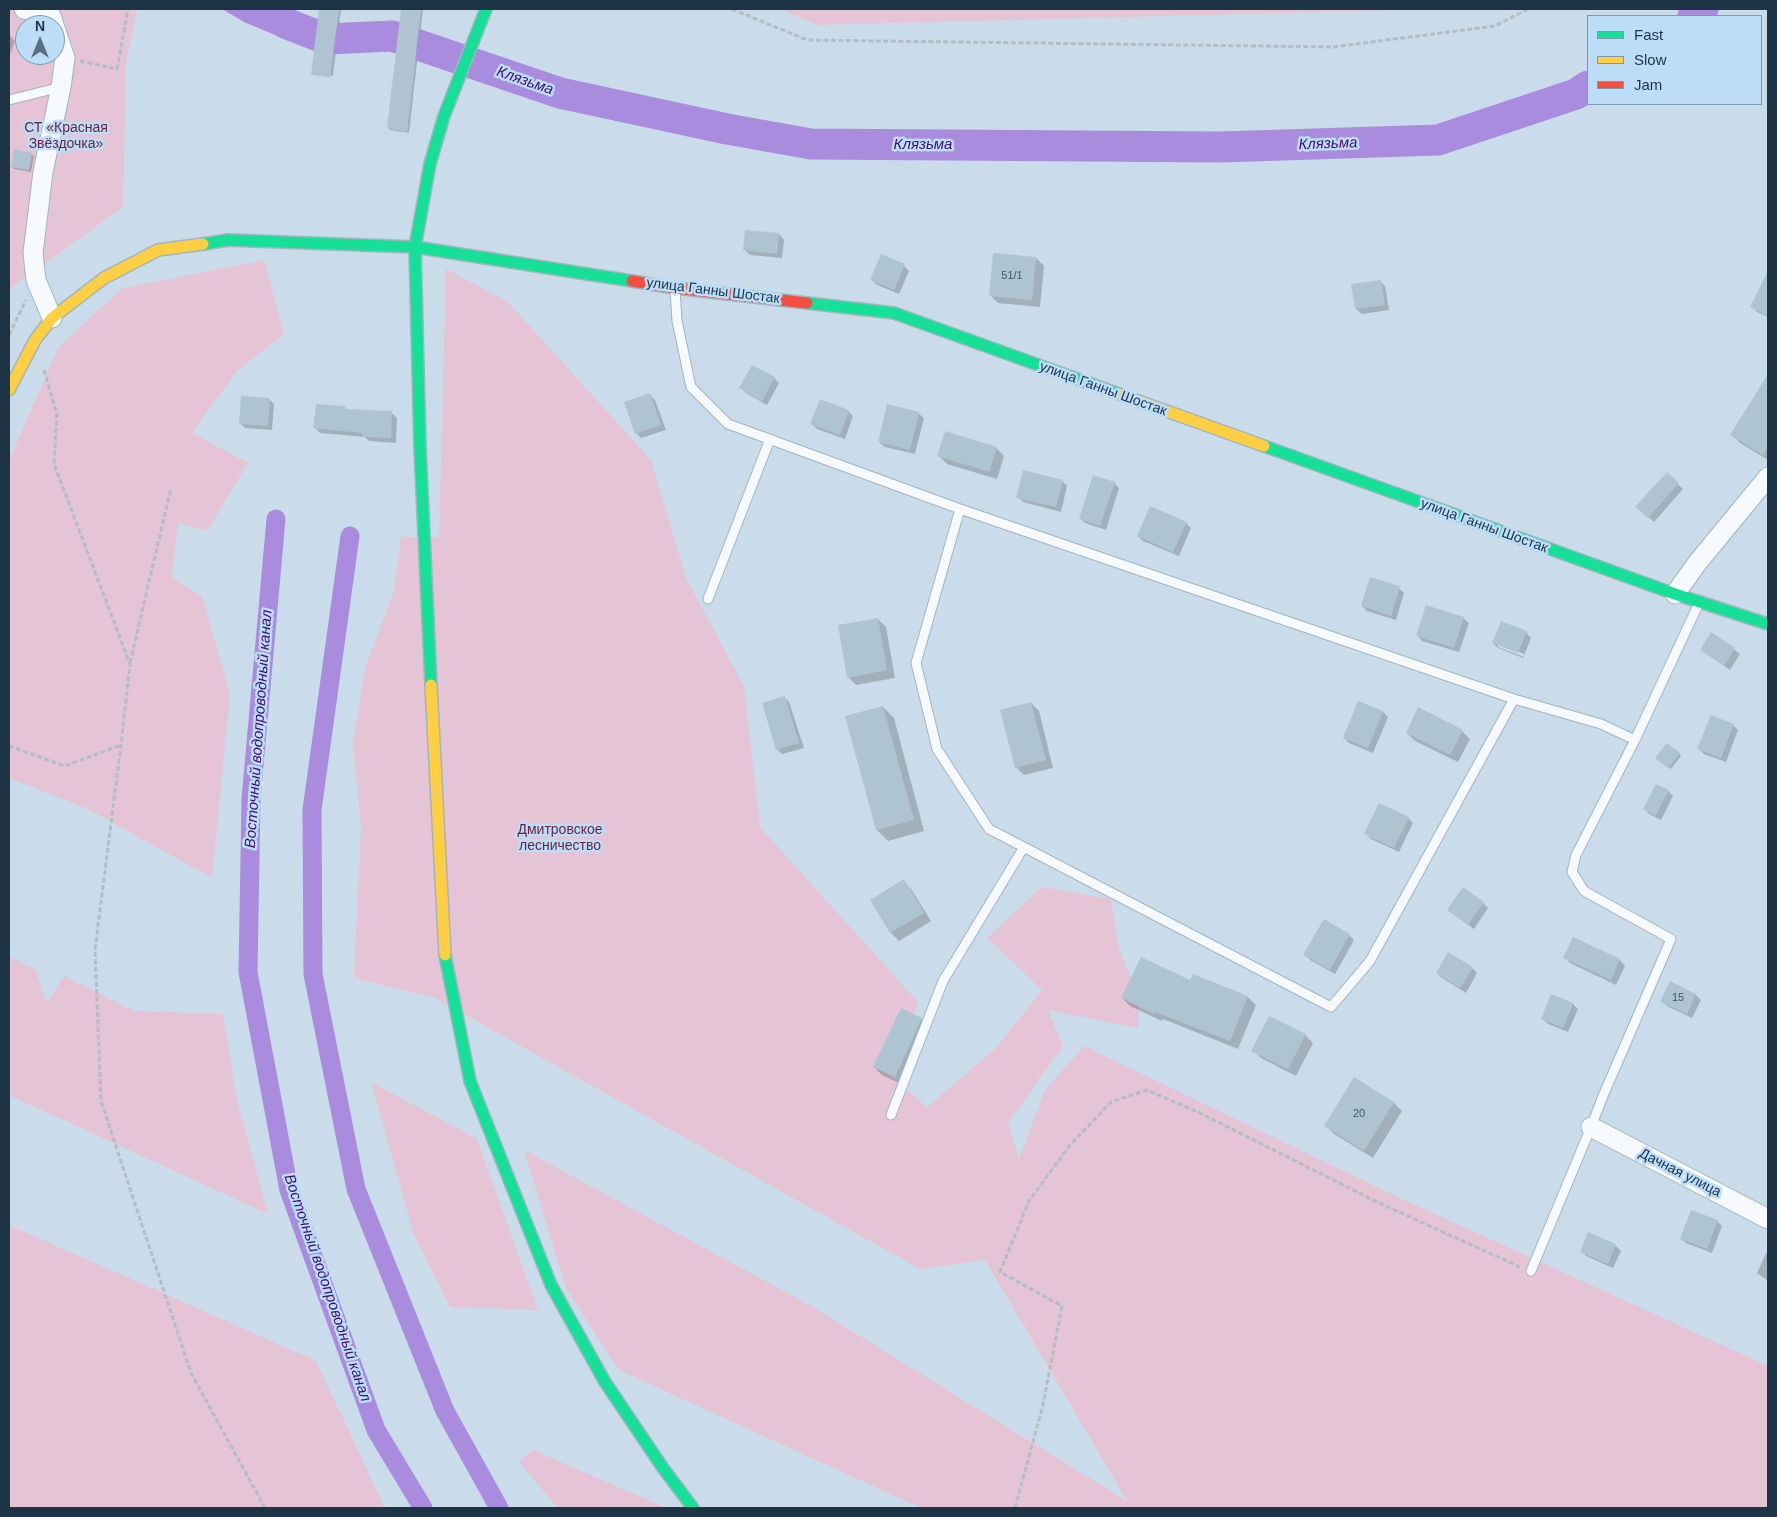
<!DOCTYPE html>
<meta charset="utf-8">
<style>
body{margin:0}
#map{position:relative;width:1777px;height:1517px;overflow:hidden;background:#cadcea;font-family:Helvetica,sans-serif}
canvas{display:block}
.frame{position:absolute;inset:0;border:10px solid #1d3446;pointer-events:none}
.legend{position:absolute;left:1587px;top:15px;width:175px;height:90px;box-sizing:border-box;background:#bcddf8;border:1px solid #7c99b1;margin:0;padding:6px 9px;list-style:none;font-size:15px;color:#1d3446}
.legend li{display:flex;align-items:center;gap:10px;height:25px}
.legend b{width:25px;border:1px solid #7c99b1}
.north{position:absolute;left:15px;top:15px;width:50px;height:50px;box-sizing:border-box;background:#bcddf8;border:1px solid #7c99b1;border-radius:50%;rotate:0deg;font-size:14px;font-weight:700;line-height:20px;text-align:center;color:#1d3446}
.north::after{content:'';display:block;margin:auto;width:18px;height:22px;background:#5a6f7f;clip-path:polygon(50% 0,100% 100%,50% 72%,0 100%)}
</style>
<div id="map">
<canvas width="1777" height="1517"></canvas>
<div class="frame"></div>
<ul class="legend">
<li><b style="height:6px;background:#16e098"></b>Fast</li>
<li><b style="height:6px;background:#ffcf43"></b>Slow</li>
<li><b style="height:6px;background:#f24e42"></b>Jam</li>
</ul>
<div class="north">N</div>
</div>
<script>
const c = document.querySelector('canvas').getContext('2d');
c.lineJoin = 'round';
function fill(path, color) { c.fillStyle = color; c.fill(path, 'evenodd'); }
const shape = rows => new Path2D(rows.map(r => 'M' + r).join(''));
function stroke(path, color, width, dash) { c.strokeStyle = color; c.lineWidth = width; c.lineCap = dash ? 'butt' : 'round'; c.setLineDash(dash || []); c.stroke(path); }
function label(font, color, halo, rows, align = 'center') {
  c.font = font + ' Helvetica,sans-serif'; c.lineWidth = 5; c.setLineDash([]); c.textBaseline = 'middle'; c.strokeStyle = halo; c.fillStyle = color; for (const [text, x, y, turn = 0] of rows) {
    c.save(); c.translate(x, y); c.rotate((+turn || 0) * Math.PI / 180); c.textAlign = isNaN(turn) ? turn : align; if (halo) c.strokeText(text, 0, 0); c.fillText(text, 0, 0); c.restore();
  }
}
const green = shape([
 [9,9,137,9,126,64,123,207,11,288,9,294],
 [25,25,55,25,55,55,25,55],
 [780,9,1435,9,818,25],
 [264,260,284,334,236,372,192,433,248,463,207,531,179,523,171,577,202,597,230,694,212,878,88,809,9,778,9,461,58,348,122,288],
 [446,269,508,302,651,460,686,578,744,686,760,827,918,1002,892,1078,927,1107,997,1047,1042,990,987,938,1042,887,1111,899,1119,948,1139,1000,1138,1028,1048,1010,1063,1046,1008,1123,1019,1159,1045,1090,1084,1046,1387,1192,1768,1366,1768,1508,921,1508,619,1370,566,1288,524,1150,813,1307,1128,1502,985,1260,920,1269,435,998,354,978,361,827,353,744,365,669,394,591,401,537,439,537],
 [9,957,35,969,47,1003,64,976,134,1011,223,1014,236,1096,268,1214,9,1095],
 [371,1082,477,1139,538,1310,450,1307,414,1235],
 [9,1225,316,1361,385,1508,9,1508],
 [533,1450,667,1508,558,1508,519,1462]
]);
const water = shape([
 [222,9,286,9,292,15,275,35,244,22]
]);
const shadow = shape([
 [320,9,341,9,333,76,312,74],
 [402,9,423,9,409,133,390,130,388,128],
 [9,35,15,41,9,57],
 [31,154,34,156,31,172,14,169,12,167],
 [779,234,784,240,782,258,750,255,745,250],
 [1036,258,1044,266,1040,307,998,303,990,295],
 [904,266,909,271,899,294,877,285,872,280],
 [1380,281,1385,286,1389,310,1362,314,1356,309],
 [1760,290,1768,294,1768,317,1757,312,1752,306],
 [774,378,779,383,767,405,746,393,741,388],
 [1762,387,1768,391,1768,460,1740,443,1732,435],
 [650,395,655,400,666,430,641,438,636,433],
 [269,399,274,404,272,430,245,428,240,423],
 [345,408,347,410,392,413,397,418,396,443,369,441,365,437,320,433,315,428],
 [848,411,853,416,845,439,817,429,812,424],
 [918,413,924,418,915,454,885,447,879,442],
 [996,448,1004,456,997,479,947,464,939,456],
 [1667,474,1683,489,1654,522,1637,507],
 [1062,481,1067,486,1061,512,1023,502,1018,497],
 [1114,483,1119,488,1106,530,1085,523,1080,518],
 [1186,523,1191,528,1179,556,1143,541,1138,536],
 [1399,588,1404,593,1396,620,1367,611,1362,606],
 [1463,618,1469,623,1459,652,1422,641,1417,635],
 [878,619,886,627,895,678,856,685,848,677],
 [1526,632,1531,638,1523,658,1498,648,1493,643],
 [1498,644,1524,654,1524,657,1498,647],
 [1712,634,1740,654,1730,670,1702,650],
 [784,697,789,702,804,748,782,754,777,749],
 [1031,703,1039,711,1053,768,1024,775,1016,767],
 [1359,703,1383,712,1388,717,1373,753,1349,743,1344,738],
 [883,707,894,718,924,831,888,841,877,830,846,717],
 [1733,725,1738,730,1726,762,1704,754,1698,748],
 [1462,731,1470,739,1458,762,1415,741,1407,733],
 [1679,754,1681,756,1671,769,1659,760],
 [1668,791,1673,796,1661,820,1649,814,1644,809],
 [1408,818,1413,823,1399,852,1371,839,1366,834],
 [903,881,911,889,931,921,899,941,891,933,872,901],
 [1483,903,1488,908,1474,929,1449,910],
 [1324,921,1349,935,1354,940,1335,974,1310,960,1305,954],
 [1573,939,1620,960,1625,966,1616,985,1570,963,1565,958],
 [1449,954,1472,968,1477,973,1466,993,1442,978,1437,973],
 [1194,975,1248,997,1256,1005,1238,1049,1163,1019,1162,1021,1130,1006,1122,998,1191,982],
 [1696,995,1701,1000,1692,1018,1667,1006,1662,1001],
 [1552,996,1573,1004,1578,1009,1568,1032,1548,1024,1543,1019],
 [921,1019,929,1027,903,1085,882,1075,874,1067],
 [1305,1035,1313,1043,1296,1076,1261,1058,1253,1050],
 [1355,1079,1394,1103,1402,1111,1373,1158,1334,1134,1326,1126],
 [1717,1221,1722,1226,1712,1253,1686,1243,1681,1238],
 [1589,1234,1616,1246,1621,1251,1613,1268,1586,1256,1581,1251],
 [1768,1249,1768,1281,1757,1273]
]);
const canal = shape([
 [276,519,251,799,248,972,289,1190,376,1430,423,1508],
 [350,536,312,810,313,974,356,1189,445,1411,499,1508]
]);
const river = shape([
 [272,9,285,23,326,39,392,36,560,93,727,129,811,144,1221,147,1438,140,1576,94,1588,86],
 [1693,16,1703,9]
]);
const building = shape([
 [319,9,339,9,330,77,311,75],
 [401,9,421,9,407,132,387,128],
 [14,149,32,153,29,170,11,167],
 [745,230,779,233,777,254,743,250],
 [993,253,1036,257,1032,300,989,296],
 [881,254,905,264,894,290,870,280],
 [1768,271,1768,316,1750,307],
 [1381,280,1385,305,1355,309,1351,284],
 [752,365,775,377,762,401,739,388],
 [1768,374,1768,447,1763,455,1730,435],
 [650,393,661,425,635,434,624,402],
 [241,396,270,398,268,426,239,424],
 [820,399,849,410,840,435,810,424],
 [316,404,345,406,345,409,392,411,391,438,362,437,362,433,313,428],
 [887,404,919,412,910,450,878,442],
 [945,431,997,447,989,472,937,456],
 [1023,470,1063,480,1056,507,1016,498],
 [1667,472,1679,483,1648,518,1635,507],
 [1093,475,1115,482,1100,526,1079,519],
 [1150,506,1187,522,1173,552,1137,536],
 [1370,577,1400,586,1391,616,1361,606],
 [1426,605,1464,617,1454,648,1416,636],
 [878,618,887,670,847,678,838,625],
 [1501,621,1527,631,1518,653,1492,643],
 [1711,632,1735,648,1724,666,1700,650],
 [785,696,799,743,776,750,762,703],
 [1358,701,1383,711,1368,748,1343,738],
 [1031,702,1046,760,1015,768,1000,710],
 [883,706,914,820,876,830,845,716],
 [1418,707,1463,730,1450,755,1406,733],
 [1711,715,1734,724,1721,758,1697,749],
 [1667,743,1680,753,1668,768,1655,758],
 [1656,784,1669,790,1655,816,1643,809],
 [1379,803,1409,817,1394,848,1364,834],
 [904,879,924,913,890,933,870,900],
 [1463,887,1484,902,1468,925,1447,910],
 [1324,919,1350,934,1330,970,1303,955],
 [1573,937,1620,959,1611,980,1563,958],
 [1448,952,1473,967,1460,988,1436,973],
 [1141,957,1190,980,1193,974,1248,996,1230,1041,1155,1012,1154,1014,1121,998],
 [1670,981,1696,994,1687,1014,1660,1002],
 [1551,994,1573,1003,1563,1028,1541,1019],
 [901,1008,922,1018,895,1077,873,1067],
 [1269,1016,1306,1034,1288,1069,1251,1051],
 [1354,1077,1394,1102,1364,1151,1324,1126],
 [1691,1210,1718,1220,1707,1249,1680,1239],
 [1588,1232,1616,1244,1608,1264,1580,1252]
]);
const path = shape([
 [732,9,807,40,1333,47,1495,26,1528,9],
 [80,61,117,69,128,9],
 [9,335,26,300],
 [44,370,57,414,54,464,130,664,121,745,95,949,101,1101,191,1373,265,1508],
 [130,663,171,488],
 [9,746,65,766,121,745],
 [1015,1508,1043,1405,1062,1306,1000,1272,1029,1201,1070,1145,1111,1102,1147,1090,1200,1113,1377,1202,1520,1267]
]);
const lane = shape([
 [9,100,61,87],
 [675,289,677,321,691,387,728,424,960,509,1514,699,1601,724,1635,740],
 [960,509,916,663,937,749,989,829,1331,1007,1370,961,1514,699],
 [708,599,770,439],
 [891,1115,943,981,1024,847],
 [1531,1271,1591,1127,1603,1096,1671,939,1584,891,1572,872,1576,855,1635,740,1699,603]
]);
const street = shape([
 [24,9,51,16,54,25],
 [52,318,36,280,33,253,43,172,61,87,65,58,55,28],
 [1675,594,1698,562,1768,477],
 [1591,1127,1768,1219]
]);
const fast = shape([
 [203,244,228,240,415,247,632,281],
 [807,303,894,313,1119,394],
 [1264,446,1675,594,1768,624],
 [431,685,420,448,415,247,430,164,444,116,486,9],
 [445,955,470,1081,551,1285,605,1382,663,1468,693,1508]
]);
const slow = shape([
 [9,390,35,340,52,318,104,278,158,250,203,244],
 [1119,394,1264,446],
 [431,685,445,955]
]);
const jam = shape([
 [632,281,675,288,807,303]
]);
const numberNames = [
 ["51/1",1012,276],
 ["15",1678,998],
 ["20",1359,1114]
];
const parkNames = [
 ["СТ «Красная",66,128],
 ["Звёздочка»",66,144],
 ["Дмитровское",560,830],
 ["лесничество",560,846]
];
const streetNames = [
 ["улица Ганны Шостак",713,291,7],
 ["улица Ганны Шостак",1103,389,20],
 ["улица Ганны Шостак",1484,526,20],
 ["Дачная улица",1680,1173,27]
];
const waterNames = [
 ["Клязьма",525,81,19],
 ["Клязьма",1328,144,-2],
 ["Клязьма",923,145],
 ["Восточный водопроводный канал",259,729,-86],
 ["Восточный водопроводный канал",327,1288,71]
];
fill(green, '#e4c4d5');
fill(water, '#a98cdd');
fill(shadow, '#0003');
stroke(canal, '#a98cdd', 19);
stroke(river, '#a98cdd', 31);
fill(building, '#aec5d1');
stroke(lane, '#a2b4c2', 11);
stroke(street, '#a2b4c2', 21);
stroke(fast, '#a2b4c2', 14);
stroke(slow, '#a2b4c2', 14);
stroke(jam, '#a2b4c2', 14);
stroke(path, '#b4bdc4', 3, [5, 2.5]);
stroke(lane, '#f7fafc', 9);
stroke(street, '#f7fafc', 19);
stroke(fast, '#16e098', 11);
stroke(slow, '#ffcf43', 11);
stroke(jam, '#f24e42', 11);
label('11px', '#415869', null, numberNames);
label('14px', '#6f1e3b', '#bcddf8', parkNames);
label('14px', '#1d3446', '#bcddf8', streetNames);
label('italic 15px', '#440d72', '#bcddf8', waterNames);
</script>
